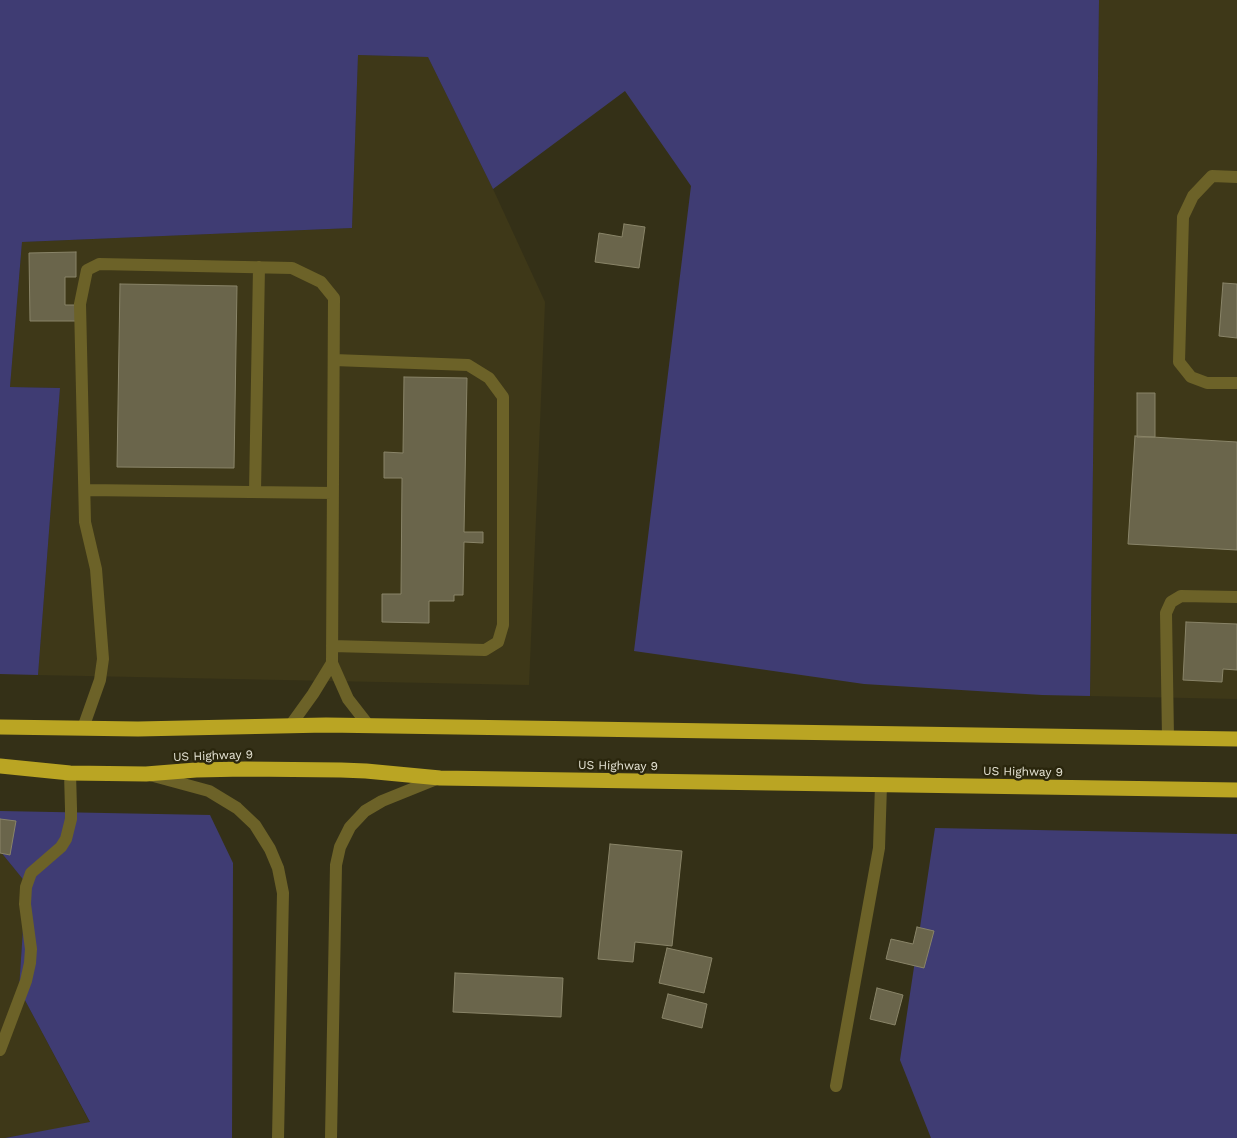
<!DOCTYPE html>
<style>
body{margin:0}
canvas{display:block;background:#343017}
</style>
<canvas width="1237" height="1138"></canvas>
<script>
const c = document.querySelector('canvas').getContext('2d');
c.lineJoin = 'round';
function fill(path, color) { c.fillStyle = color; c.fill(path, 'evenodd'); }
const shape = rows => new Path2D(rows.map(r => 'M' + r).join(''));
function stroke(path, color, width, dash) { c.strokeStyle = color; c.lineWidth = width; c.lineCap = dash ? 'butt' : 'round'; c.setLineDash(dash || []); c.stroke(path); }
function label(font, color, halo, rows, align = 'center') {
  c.font = font + ' "Work Sans",sans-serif'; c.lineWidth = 5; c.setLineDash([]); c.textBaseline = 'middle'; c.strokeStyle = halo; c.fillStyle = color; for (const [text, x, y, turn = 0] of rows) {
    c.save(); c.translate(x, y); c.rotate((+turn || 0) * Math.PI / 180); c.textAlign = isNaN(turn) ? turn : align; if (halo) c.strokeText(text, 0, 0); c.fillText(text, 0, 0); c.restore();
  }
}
const built = shape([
 [1099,0,1237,0,1237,699,1090,696],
 [358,55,428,57,493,189,545,302,529,685,38,675,60,388,10,387,22,242,352,228],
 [0,851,26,883,19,989,90,1123,5,1138,0,1138]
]);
const green = shape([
 [0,0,1099,0,1090,696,1042,695,864,684,634,651,691,186,625,91,493,189,428,57,358,55,352,228,22,242,10,387,60,388,38,675,0,674],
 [0,811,210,815,233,863,232,1138,5,1138,90,1122,19,989,26,883,0,851],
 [935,828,1237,834,1237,1138,931,1138,900,1060]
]);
const building = shape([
 [624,224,645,227,639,268,595,262,599,233,622,237,624,224],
 [76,252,76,277,65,277,65,305,80,305,80,321,30,321,29,253,76,252],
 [1223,283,1237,284,1237,338,1219,336,1223,283],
 [120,284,237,286,234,468,117,467,120,284],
 [404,377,467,378,464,532,483,532,483,543,464,542,463,595,454,595,454,601,429,601,429,623,382,622,382,594,401,594,402,478,384,478,384,452,403,453,404,377],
 [1137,393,1155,393,1155,437,1137,437,1137,393],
 [1135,436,1237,442,1237,550,1128,544,1135,436],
 [1186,622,1237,624,1237,670,1223,669,1222,682,1183,680,1186,622],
 [0,819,16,821,10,855,0,853,0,819],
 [610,844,682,851,672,946,635,942,633,962,598,959,610,844],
 [917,927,934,931,924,968,886,959,891,939,913,944,917,927],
 [667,948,712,958,704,993,659,983,667,948],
 [455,973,563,978,561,1017,453,1012,455,973],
 [877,988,903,995,895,1025,870,1019,877,988],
 [668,994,707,1004,702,1028,662,1018,668,994]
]);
const minor = shape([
 [1237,177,1212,176,1193,196,1183,217,1179,362,1191,377,1207,383,1237,383],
 [85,490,333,493],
 [255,492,259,267],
 [332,646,485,650,498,642,503,625,503,397,489,378,468,365,334,360],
 [290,726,313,694,332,663],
 [83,728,100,680,103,659,96,569,85,522,80,304,87,270,99,264,292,268,321,282,334,298,332,663,348,699,369,726],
 [1168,738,1166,613,1171,602,1181,596,1237,597],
 [150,775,209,791,237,808,255,825,270,849,278,868,283,893,278,1138],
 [0,1050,26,981,30,963,31,949,25,904,26,887,31,873,61,847,66,839,71,819,71,809,70,773],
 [836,1086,879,848,881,785],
 [331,1138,336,865,340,847,350,827,365,811,382,801,439,778]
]);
const highway = shape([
 [0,727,138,729,326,725,1237,739],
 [0,766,70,773,146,774,196,770,245,769,341,770,366,771,440,778,1237,790]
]);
const streetNames = [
 ["US Highway 9",213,756,-2],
 ["US Highway 9",618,766,1],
 ["US Highway 9",1023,772,1]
];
fill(built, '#3e3818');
fill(green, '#3f3c73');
fill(building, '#6a654b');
stroke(building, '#898468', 1);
stroke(minor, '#6c6228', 12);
stroke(highway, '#baa523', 15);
label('12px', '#e7e5d6', '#2a260d', streetNames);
</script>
